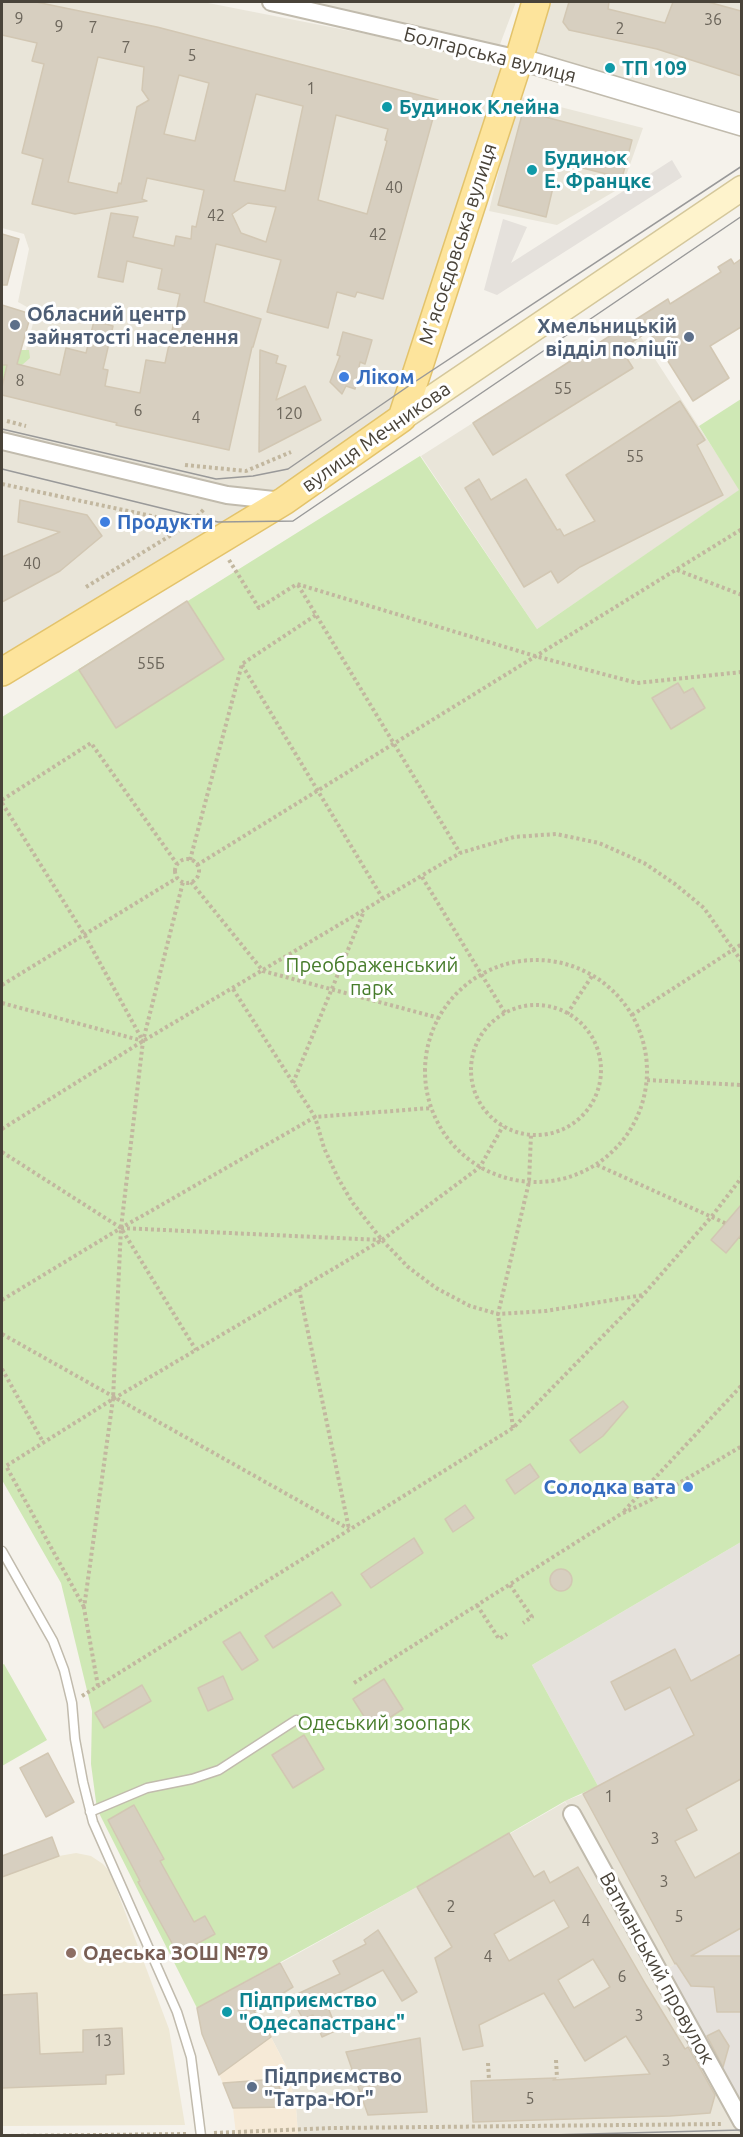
<!DOCTYPE html>
<meta charset="utf-8">
<style>
body{margin:0}
#map{position:relative;width:743px;height:2137px;overflow:hidden;background:#f5f2eb;font-family:Ubuntu,sans-serif}
canvas{display:block}
.frame{position:absolute;inset:0;border:3px solid #494339;pointer-events:none}
</style>
<div id="map">
<canvas width="743" height="2137"></canvas>
<div class="frame"></div>
</div>
<script>
const c = document.querySelector('canvas').getContext('2d');
c.lineJoin = 'round';
function fill(path, color) { c.fillStyle = color; c.fill(path, 'evenodd'); }
const shape = rows => new Path2D(rows.map(r => 'M' + r).join(''));
function stroke(path, color, width, dash) { c.strokeStyle = color; c.lineWidth = width; c.lineCap = dash ? 'butt' : 'round'; c.setLineDash(dash || []); c.stroke(path); }
function label(font, color, halo, rows, align = 'center') {
  c.font = font + ' Ubuntu,sans-serif'; c.lineWidth = 6; c.setLineDash([]); c.textBaseline = 'middle'; c.strokeStyle = halo; c.fillStyle = color; for (const [text, x, y, turn = 0] of rows) {
    c.save(); c.translate(x, y); c.rotate((+turn || 0) * Math.PI / 180); c.textAlign = isNaN(turn) ? turn : align; if (halo) c.strokeText(text, 0, 0); c.fillText(text, 0, 0); c.restore();
  }
}
const residential = shape([
 [2,2,203,2,514,63,411,383,384,427,285,499,226,493,2,439,2,387,5,373,22,365,36,312,18,302,29,249,24,234,2,228],
 [311,2,516,2,499,47],
 [539,2,741,2,741,123,522,58],
 [517,96,643,128,622,187,557,225,489,211],
 [631,322,740,490,537,629,421,456],
 [2,443,279,502,2,670],
 [728,1717,741,1743,741,1928,661,1972,565,1801,583,1794],
 [565,1802,741,2125,741,2135,298,2135,296,2107,287,2068,271,2037,250,2005,245,1983,417,1887]
]);
const commercial = shape([
 [245,1983,251,2006,271,2037,287,2068,296,2107,298,2135,236,2135,233,2108,204,2038,197,2008]
]);
const industrial = shape([
 [672,160,682,177,497,295,484,290,503,219,527,227,511,263],
 [741,1542,741,1743,727,1717,598,1786,532,1665],
 [741,1928,741,2120,661,1972]
]);
const education = shape([
 [76,1853,91,1856,103,1864,110,1872,169,2029,185,2125,2,2126,2,1877,59,1856]
]);
const green = shape([
 [20,350,29,350,30,358,22,365,5,373,2,385,2,358],
 [741,399,741,1542,532,1665,598,1786,565,1801,417,1887,197,2008,97,1809,91,1764,92,1711,61,1583,2,1480,2,717,420,456,537,629,739,490,699,426],
 [4,1664,47,1740,2,1766,2,1665]
]);
const building = shape([
 [2,2,36,2,157,27,438,100,383,299,357,292,355,297,337,292,328,328,267,312,281,260,216,244,204,302,261,319,253,347,252,347,229,450,116,425,117,423,2,395,2,387,7,365,2,365,2,305,31,314,17,364,60,375,66,348,86,353,94,321,113,326,103,369,108,370,105,386,140,393,146,360,165,363,180,294,158,289,162,269,127,261,123,282,98,277,111,213,138,217,133,237,174,246,176,236,191,239,192,226,196,227,204,190,147,178,142,199,147,201,75,214,32,204,43,159,22,153,44,64,32,61,37,43,2,35,2,2],
 [98,57,144,67,142,90,149,100,137,107,121,184,119,183,117,193,68,182,98,57],
 [179,75,209,83,195,141,164,134,179,75],
 [256,94,303,106,285,191,234,181,256,94],
 [336,115,388,129,385,140,387,141,367,214,318,200,336,115],
 [248,203,276,207,266,242,241,233,232,214,248,203],
 [569,2,609,2,608,9,665,23,673,2,708,2,741,11,741,76,657,49,569,30,563,22,569,2],
 [523,111,632,140,622,178,559,162,546,217,498,205,523,111],
 [2,234,19,239,7,285,2,285,2,234],
 [731,259,734,264,741,259,741,327,710,346,729,378,693,401,649,331,621,349,633,368,493,455,473,423,668,299,670,304,721,272,718,267,731,259],
 [343,332,372,340,365,364,360,362,355,389,346,386,342,394,330,382,340,356,337,355,343,332],
 [260,350,278,356,276,363,286,366,276,400,305,386,321,420,259,452,260,350],
 [680,401,705,440,697,445,723,495,580,567,558,583,551,571,524,587,465,488,479,479,491,500,526,479,557,530,560,529,564,536,595,521,566,475,680,401],
 [20,500,87,515,102,536,60,571,2,602,2,557,60,532,18,522,20,500],
 [187,601,224,659,116,728,79,670,187,601],
 [678,683,684,693,693,688,705,708,671,729,652,698,678,683],
 [741,1205,741,1235,726,1253,711,1240,741,1205],
 [623,1401,628,1407,603,1436,580,1453,570,1440,623,1401],
 [530,1464,539,1477,515,1494,506,1480,530,1464],
 [465,1505,474,1518,453,1532,445,1519,465,1505],
 [414,1538,423,1553,371,1588,361,1574,414,1538],
 '550 1580a11 11 0 1 1 22 0a11 11 0 1 1-22 0Z',
 [332,1592,341,1605,273,1648,265,1636,332,1592],
 [240,1632,258,1660,242,1670,223,1642,240,1632],
 [675,1649,691,1681,741,1654,741,1779,686,1809,697,1830,675,1841,695,1878,741,1852,741,1928,691,1956,741,1956,741,2012,717,2012,714,1987,691,1986,676,1963,675,1964,583,1794,694,1735,670,1687,625,1710,611,1682,675,1649],
 [223,1676,233,1699,208,1711,198,1688,223,1676],
 [384,1679,403,1709,372,1729,353,1699,384,1679],
 [142,1685,151,1701,104,1728,95,1713,142,1685],
 [304,1735,324,1769,293,1788,272,1755,304,1735],
 [48,1753,74,1802,46,1817,20,1768,48,1753],
 [134,1805,164,1859,160,1861,194,1922,205,1916,215,1934,178,1954,138,1882,140,1881,108,1820,134,1805],
 [509,1833,534,1877,544,1871,550,1883,578,1867,646,1985,685,2049,688,2047,715,2095,710,2113,670,2116,473,2122,471,2081,556,2078,553,2080,650,2074,626,2036,585,2061,544,1993,479,2025,483,2046,463,2050,435,1958,452,1947,417,1887,509,1833],
 [554,1900,569,1927,509,1961,494,1934,554,1900],
 [593,1959,610,1987,574,2008,558,1980,593,1959],
 [52,1837,59,1856,2,1877,2,1856,52,1837],
 [378,1930,417,1992,402,2001,383,1970,325,2000,337,2030,322,2037,313,2015,303,2019,291,1997,340,1974,333,1961,366,1944,364,1940,378,1930],
 [280,1963,293,1987,254,2011,271,2037,219,2075,202,2034,197,2008,280,1963],
 [37,1993,40,2054,83,2052,83,2030,122,2028,124,2074,106,2075,106,2084,2,2088,2,1995,37,1993],
 [719,2030,729,2046,723,2067,707,2036,719,2030],
 [420,2038,427,2112,368,2115,346,2052,420,2038],
 [277,2079,285,2107,233,2108,223,2083,277,2079]
]);
const path = shape([
 [7,421,26,426],
 [185,465,246,471,291,452],
 [2,484,156,517,183,520,198,527],
 [229,560,259,608,297,584,535,656,637,683,742,672],
 [677,570,742,595],
 [298,585,460,853],
 [86,587,191,523,205,508],
 [242,665,383,899],
 [2,800,91,743,177,864],
 [2,803,84,934,143,1041],
 '175 871a12 12 0 1 1 24 0a12 12 0 1 1-24 0Z',
 [190,860,242,664,316,615],
 [197,865,742,529],
 [422,877,505,1013],
 [191,882,263,971,439,1018],
 '425 1071a111 111 0 1 1 222 0a111 111 0 1 1-222 0Z',
 [2,985,177,878],
 [233,989,315,1117,324,1148,338,1178,352,1202,382,1240,408,1267,436,1288,470,1306,498,1314,546,1311,643,1295],
 [2,1003,143,1041],
 '471 1070a65 65 0 1 1 130 0a65 65 0 1 1-130 0Z',
 [567,1014,592,976],
 [632,1015,742,944],
 [647,1080,742,1085],
 [293,1083,364,911],
 [2,1129,143,1041,460,853,514,837,556,834,599,843,644,863,675,884,704,908,742,962],
 [2,1152,121,1228,196,1350],
 [597,1165,725,1223],
 [121,1228,381,1240],
 [740,1237,742,1238],
 [299,1289,349,1529],
 [2,1300,121,1228,315,1117,431,1108],
 [2,1334,349,1529],
 [2,1369,43,1442],
 [513,1428,498,1314,529,1182,531,1135],
 [624,1511,742,1385],
 [510,1585,532,1617,523,1623],
 [477,1605,499,1639,507,1634],
 [84,1607,6,1466,113,1399,382,1240,480,1167,503,1126],
 [354,1683,621,1514,649,1501,742,1446],
 [98,1686,84,1608,113,1399,121,1228,143,1041,183,882],
 [82,1696,513,1428,644,1294,712,1216,742,1177],
 [556,2060,557,2078],
 [488,2063,489,2080],
 [281,2093,286,2092],
 [214,2133,332,2128,723,2124],
 [9,2136,189,2134]
]);
const service = shape([
 [2,1551,53,1641,64,1670,72,1703,75,1739,83,1782,93,1822,177,2012,191,2057,201,2136],
 [90,1812,147,1788,192,1779,219,1770,296,1720]
]);
const minor = shape([
 [271,2,519,59],
 [2,441,227,495,283,501],
 [572,1814,742,2122]
]);
const tertiary = shape([
 [519,59,742,125]
]);
const secondary = shape([
 [402,418,742,188]
]);
const primary = shape([
 [2,672,284,501,402,418,519,59,536,2]
]);
const tram = shape([
 [2,429,216,479,253,476,288,469,413,383,742,166],
 [2,469,218,522,293,521,742,216],
 [511,2136,742,2130]
]);
const markers = [
 [610,68,6,"#0f9aa8"],
 [387,107,6,"#0f9aa8"],
 [532,170,6,"#0f9aa8"],
 [15,325,6,"#5c6f8a"],
 [689,337,6,"#5c6f8a"],
 [344,377,6,"#3f7fe0"],
 [105,522,6,"#3f7fe0"],
 [688,1487,6,"#3f7fe0"],
 [71,1953,6,"#8d6e63"],
 [227,2012,6,"#0f9aa8"],
 [252,2087,6,"#5c6f8a"]
];
const numberNames = [
 ["9",19,19],
 ["36",713,20],
 ["9",59,27],
 ["7",93,28],
 ["2",620,29],
 ["7",126,48],
 ["5",192,56],
 ["1",311,89],
 ["40",394,188],
 ["42",216,216],
 ["42",378,235],
 ["8",20,381],
 ["55",563,389],
 ["6",138,411],
 ["120",289,414],
 ["4",196,418],
 ["55",635,457],
 ["40",32,564],
 ["55Б",151,664],
 ["1",609,1797],
 ["3",655,1839],
 ["3",664,1882],
 ["2",451,1907],
 ["5",679,1917],
 ["4",586,1921],
 ["4",488,1957],
 ["6",622,1977],
 ["3",639,2016],
 ["13",103,2041],
 ["3",666,2061],
 ["5",530,2099]
];
const streetNames = [
 ["Болгарська вулиця",490,55,14],
 ["Мʼясоєдовська вулиця",458,244,-72],
 ["вулиця Мечникова",376,437,-35],
 ["Ватманський провулок",657,1968,61]
];
const cultureNames = [
 ["ТП 109",622,68],
 ["Будинок Клейна",399,107],
 ["Будинок",544,158],
 ["Е. Францкє",544,181],
 ["Підприємство",239,2000],
 ["\"Одесапастранс\"",239,2023]
];
const serviceNames = [
 ["Обласний центр",27,314],
 ["зайнятості населення",27,337],
 ["Хмельницькій",677,326,"right"],
 ["відділ поліції",677,349,"right"],
 ["Підприємство",264,2076],
 ["\"Татра-Юг\"",264,2099]
];
const shopNames = [
 ["Ліком",356,377],
 ["Продукти",117,522],
 ["Солодка вата",676,1487,"right"]
];
const parkNames = [
 ["Преображенський",372,965],
 ["парк",372,988],
 ["Одеський зоопарк",384,1723]
];
const educationNames = [
 ["Одеська ЗОШ №79",83,1953]
];
fill(residential, '#e9e5d9');
fill(commercial, '#f6ead7');
fill(industrial, '#e5e1dc');
fill(education, '#eee8d5');
fill(green, '#cfe8b5');
fill(building, '#d7cfc0');
stroke(building, '#d2c7b3', 1.5);
stroke(service, '#c1bbad', 11);
stroke(minor, '#c1bbad', 20);
stroke(tertiary, '#c1bbad', 24);
stroke(secondary, '#d4c79b', 27);
stroke(primary, '#e3c36b', 30);
stroke(path, '#c2b79f', 4, [3, 3]);
stroke(service, '#fff', 8);
stroke(minor, '#fff', 16);
stroke(tertiary, '#fff', 21);
stroke(secondary, '#fef3cc', 24);
stroke(primary, '#fde49c', 27);
stroke(tram, '#999', 1.5);
for (const [x, y, r, color] of markers) { const dot = new Path2D(); dot.arc(x, y, r, 0, 2 * Math.PI); c.fillStyle = color; c.fill(dot); stroke(dot, '#fff', 2); }
label('16px', '#6c665b', null, numberNames);
label('20px', '#494339', '#fff', streetNames);
label('bold 20px', '#0d838f', '#fff', cultureNames, 'left');
label('bold 20px', '#4e5e75', '#fff', serviceNames, 'left');
label('bold 20px', '#366cbe', '#fff', shopNames, 'left');
label('20px', '#477c2b', '#fff', parkNames);
label('bold 20px', '#785e54', '#fff', educationNames, 'left');
</script>
